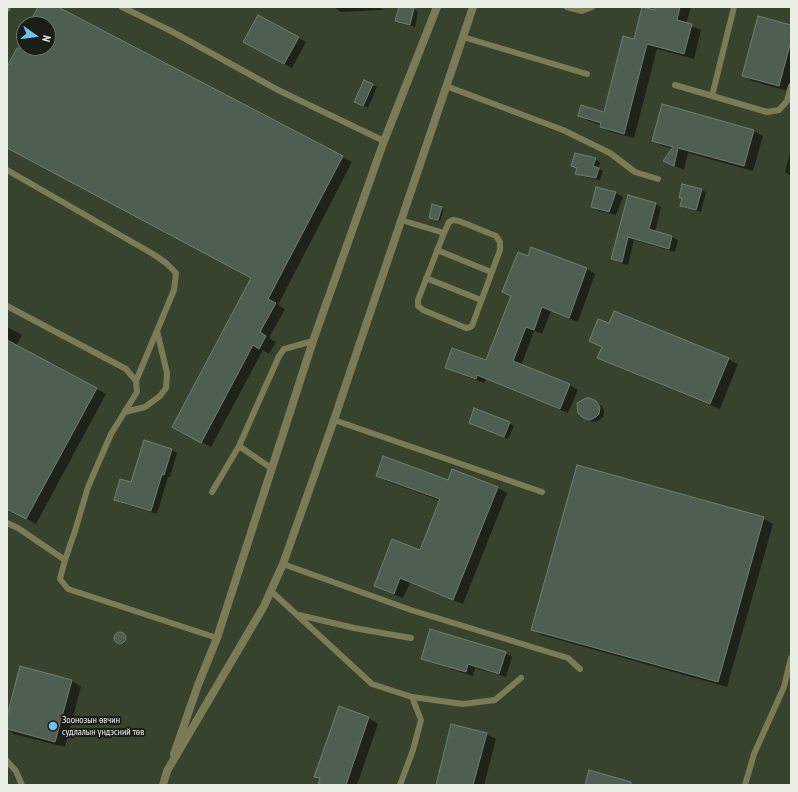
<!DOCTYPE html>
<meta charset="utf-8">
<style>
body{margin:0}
#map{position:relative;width:798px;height:792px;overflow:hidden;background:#303828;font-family:"PT Sans Narrow",sans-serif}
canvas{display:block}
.frame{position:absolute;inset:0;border:8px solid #eaefe5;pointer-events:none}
.north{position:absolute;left:16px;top:16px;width:40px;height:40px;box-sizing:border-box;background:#1a1e17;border:1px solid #6d7269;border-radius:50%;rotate:104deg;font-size:11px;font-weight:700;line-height:16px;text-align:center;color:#eaefe5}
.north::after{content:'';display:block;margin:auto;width:14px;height:18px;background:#6ec2f3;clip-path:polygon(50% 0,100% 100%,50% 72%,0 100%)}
</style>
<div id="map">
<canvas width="798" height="792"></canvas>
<div class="frame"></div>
<div class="north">N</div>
</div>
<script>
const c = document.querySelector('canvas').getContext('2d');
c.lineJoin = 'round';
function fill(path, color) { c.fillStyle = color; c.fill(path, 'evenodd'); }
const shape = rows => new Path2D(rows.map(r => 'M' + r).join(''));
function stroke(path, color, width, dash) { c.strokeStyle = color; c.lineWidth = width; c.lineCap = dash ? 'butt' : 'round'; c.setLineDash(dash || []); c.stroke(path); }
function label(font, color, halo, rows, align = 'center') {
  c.font = font + ' "PT Sans Narrow",sans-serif'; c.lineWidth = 4; c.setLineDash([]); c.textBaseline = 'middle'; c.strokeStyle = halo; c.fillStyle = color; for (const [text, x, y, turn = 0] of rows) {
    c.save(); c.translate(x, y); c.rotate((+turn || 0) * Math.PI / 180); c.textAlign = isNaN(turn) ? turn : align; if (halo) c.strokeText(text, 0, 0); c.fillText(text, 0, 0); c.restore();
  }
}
const built = shape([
 [7,7,791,7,791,785,7,785],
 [24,24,48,24,48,48,24,48]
]);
const shadow = shape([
 [39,7,56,7,352,162,278,305,285,309,269,338,276,342,269,354,263,350,211,447,183,432,252,278,7,147,7,70,24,37,24,48,48,48,48,24,30,24],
 [334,7,382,7,382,10,341,12],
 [401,7,414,9,418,12,415,27,401,23,396,21],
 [656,7,691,7,686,24,701,30,694,59,657,49,634,138,610,132,601,127,601,125,589,121,579,116,604,114,634,40,655,11],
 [259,16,306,42,292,68,245,42],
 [791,26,791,81,788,91,752,81,743,75],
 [372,85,377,87,368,108,360,104],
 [754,131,763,136,753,171,688,153,684,170,664,161,673,149,663,146,653,140],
 [791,150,791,176,785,172],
 [595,159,600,162,598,168,603,171,600,180,581,176,576,173],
 [597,188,616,193,623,197,616,215,599,211,592,207],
 [701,190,706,192,701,212,685,208,681,206,682,198,680,197],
 [628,196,655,204,661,207,655,232,672,237,678,240,675,252,634,240,628,265,618,262,612,259],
 [442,208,444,209,440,221,432,218],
 [531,249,587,269,595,274,578,322,551,311,542,334,534,331,521,366,570,385,578,390,568,413,486,379,484,383,454,372,446,368,487,362],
 [7,327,22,335,16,346,106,394,36,524,7,508],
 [590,341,728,359,738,364,720,409,608,363,598,358,603,348],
 [596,402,603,407,604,413,603,417,598,421,592,422,581,415],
 [470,423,509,423,514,426,508,439],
 [171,449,177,453,170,477,168,477,157,514,121,503,115,500,132,483],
 [453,470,498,488,507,493,463,604,410,583,403,598,384,591,375,586,420,551,441,501,386,481,377,476,448,482],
 [763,518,773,524,727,687,542,635,532,630],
 '115.5 639a5.5 5.5 0 1 1 11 0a5.5 5.5 0 1 1-11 0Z',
 [505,653,512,657,506,677,475,668,473,676,430,662,422,658],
 [72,681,81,687,65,747,14,734,7,729,7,719],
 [339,708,369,718,378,724,357,785,319,785,321,779,316,776],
 [486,734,496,739,484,785,437,785]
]);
const building = shape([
 [38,7,58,7,343,156,268,299,276,303,260,332,266,336,259,349,253,345,201,443,172,427,251,278,7,148,7,67,17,48,48,48,48,24,29,24,38,7],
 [399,7,414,8,410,25,395,21,399,7],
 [642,7,655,10,655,7,680,7,677,20,692,24,684,54,647,44,624,134,600,127,601,123,578,116,581,105,604,112,623,36,634,39,642,7],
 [258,15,299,37,284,64,243,42,258,15],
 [758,16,791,25,791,41,779,86,742,76,758,16],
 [364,80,373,84,363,106,354,102,364,80],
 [662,104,754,130,744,166,678,148,674,166,663,161,673,147,652,141,662,104],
 [575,153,596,158,593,166,599,168,596,178,575,174,577,168,571,166,575,153],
 [682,184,702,189,696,210,680,206,682,198,679,198,682,184],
 [596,187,616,192,609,212,591,207,596,187],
 [628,195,656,203,649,229,672,236,669,249,628,237,622,262,611,259,628,195],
 [432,204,442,207,438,220,429,218,432,204],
 [531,247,587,268,569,318,542,307,534,330,526,327,513,361,570,384,560,409,477,375,476,379,445,368,452,348,486,360,511,296,502,292,518,252,528,256,531,247],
 [614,311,729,358,710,404,597,358,602,347,589,341,598,319,609,323,614,311],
 [7,340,97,388,26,519,7,509,7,340],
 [586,398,590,398,596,401,600,407,599,414,596,417,590,420,583,418,578,413,577,403,586,398],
 [474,408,510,422,504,437,469,423,474,408],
 [144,440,172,449,164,475,162,474,151,511,114,500,120,479,131,482,144,440],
 [383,456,448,480,452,469,498,487,453,600,400,578,394,594,374,586,392,539,420,550,440,499,376,476,383,456],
 [577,465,764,517,718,682,531,630,577,465],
 [430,629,506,652,499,674,468,664,466,672,421,659,430,629],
 '114 638a6 6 0 1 1 12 0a6 6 0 1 1-12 0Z',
 [20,666,72,680,55,742,7,729,7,716,20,666],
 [339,706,369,717,346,785,318,785,320,778,314,777,339,706],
 [451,724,487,733,473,785,436,785,451,724],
 [589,770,631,782,631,785,585,785,589,770]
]);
const lane = shape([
 [122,7,171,31,278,90,384,141],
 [567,7,582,11,592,7],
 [7,9,8,7],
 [463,37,587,74],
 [675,85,767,112,779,110,787,101,791,86],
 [446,86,563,130,610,153,635,172,658,179],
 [712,96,734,7],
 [7,170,153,254,166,263,176,273,174,290,136,381],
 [401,220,444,233,418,300,418,306,423,310,466,328,470,327,472,326,500,250,500,242,496,236,459,221,453,220,449,222,444,233],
 [437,250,491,272],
 [426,278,481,300],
 [7,306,126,369,136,381,137,392,111,434,88,487,75,531,65,560,60,579,68,589,217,638],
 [125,412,145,407,160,396,166,388,167,373,157,331],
 [334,420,542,492],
 [271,468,239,446,279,356,284,349,313,341],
 [212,492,239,446],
 [7,523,18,528,65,560],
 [283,564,411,610,568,658,580,669],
 [271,591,372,684,412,697,463,704,495,700,521,678],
 [299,615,354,628,411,638],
 [7,761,16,771,22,785],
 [400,785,413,750,421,720,412,697],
 [745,785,754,754,784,687,791,658]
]);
const street = shape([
 [174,754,198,685,217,638,313,341,384,141,437,7],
 [163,785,167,771,264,606,283,564,334,420,473,7]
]);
const markers = [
 [53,726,5,"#6ec2f3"]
];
const poiNames = [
 ["Зоонозын өвчин",62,720],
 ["судлалын үндэсний төв",62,732]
];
fill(built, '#38432d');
fill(shadow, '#0007');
fill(building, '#4e5f52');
stroke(building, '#6e8072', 1);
stroke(lane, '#7b7c57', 6);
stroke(street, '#7b7c57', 8);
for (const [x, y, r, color] of markers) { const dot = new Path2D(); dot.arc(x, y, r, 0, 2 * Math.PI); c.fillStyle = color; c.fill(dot); stroke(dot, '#1a1e17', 1.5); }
label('10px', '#eaefe5', '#1a1e17', poiNames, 'left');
</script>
